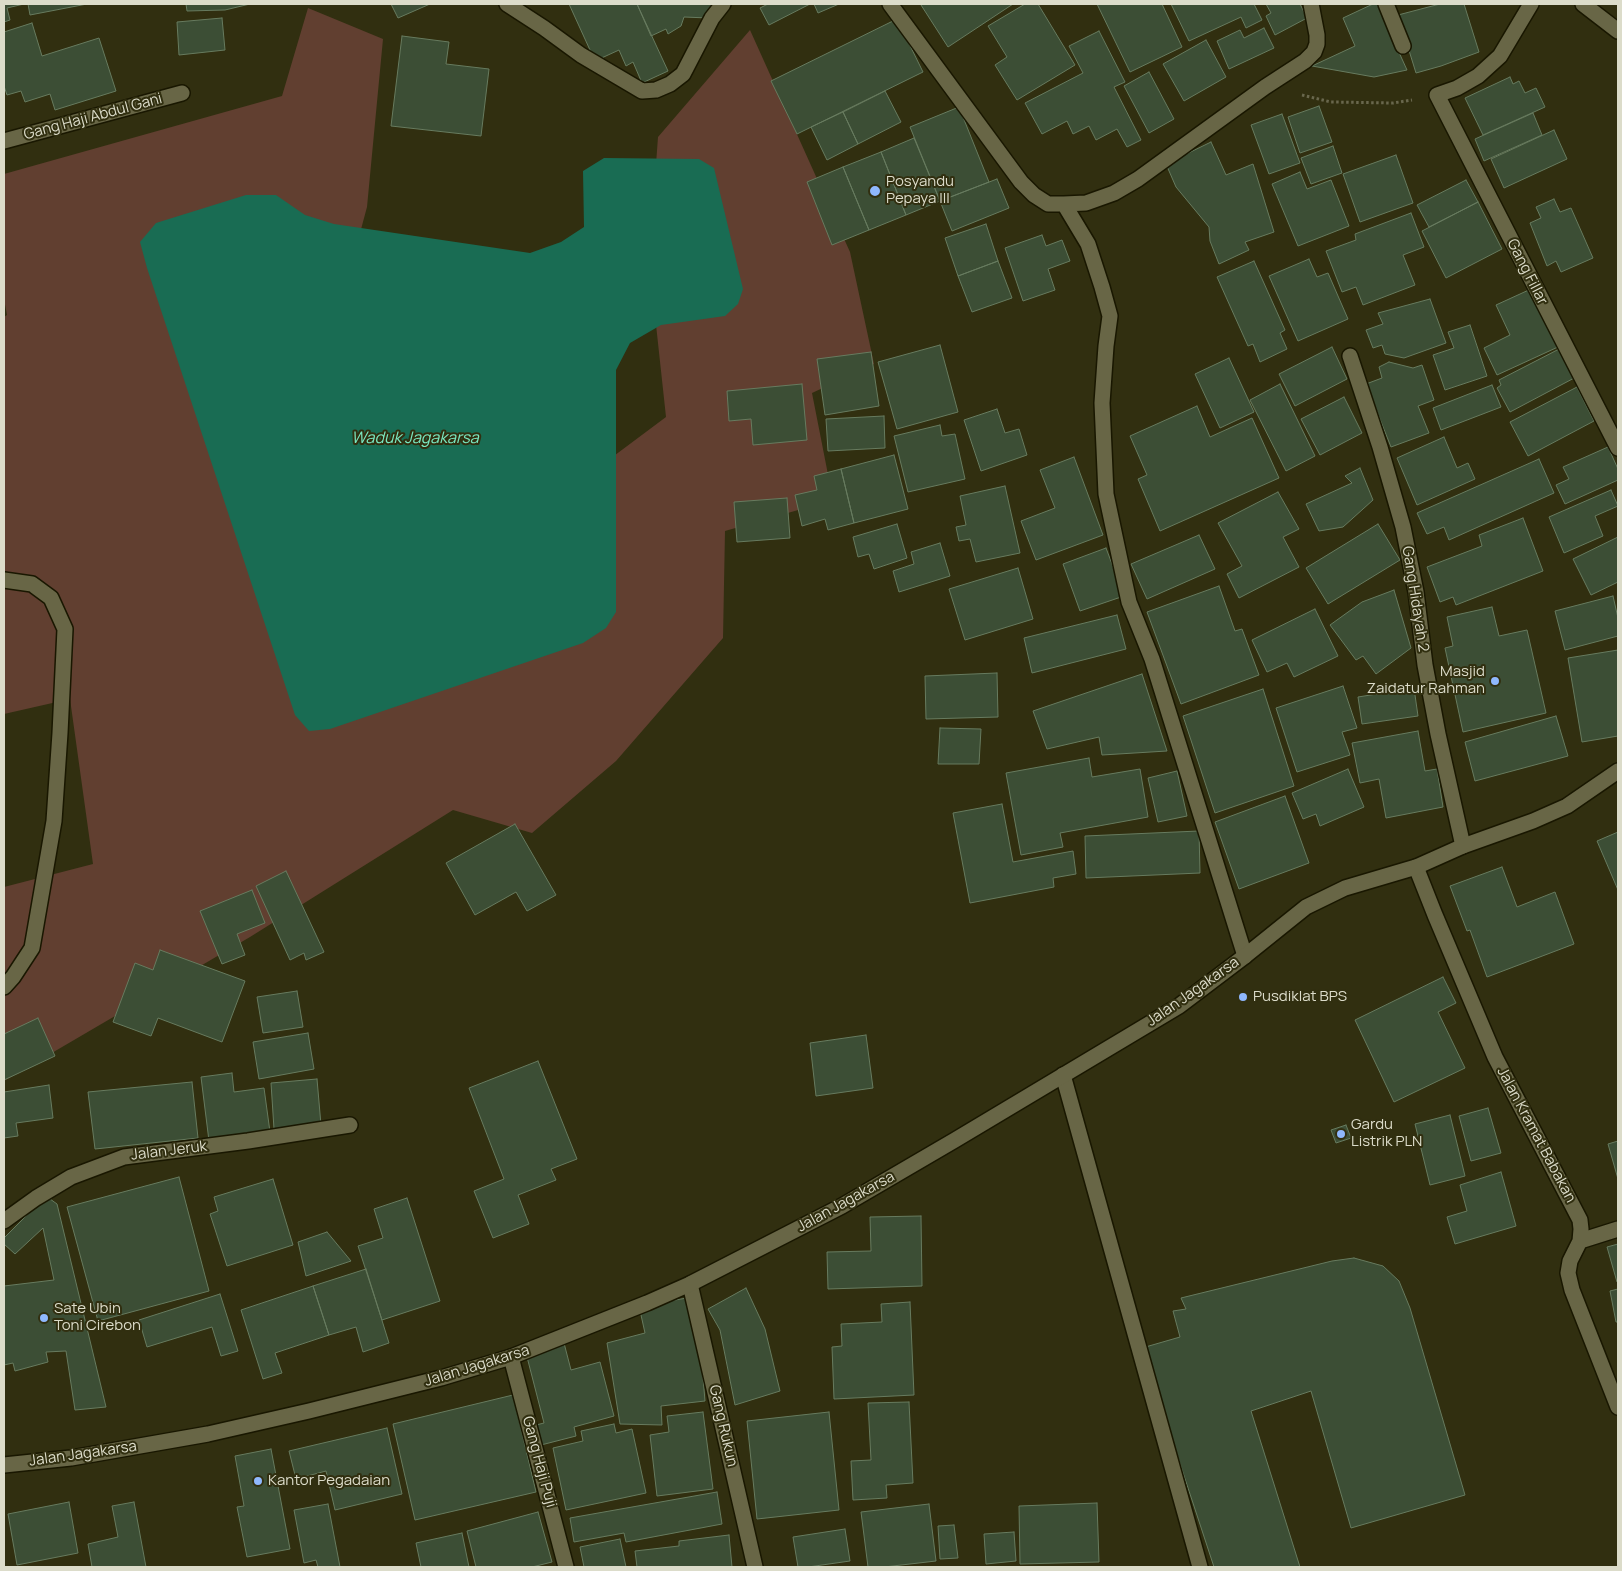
<!DOCTYPE html>
<style>
body{margin:0}
#map{position:relative;width:1622px;height:1571px;overflow:hidden;background:#312f10;font-family:Manrope,sans-serif}
canvas{display:block}
.frame{position:absolute;inset:0;border:5px solid #dcdcca;pointer-events:none}
</style>
<div id="map">
<canvas width="1622" height="1571"></canvas>
<div class="frame"></div>
</div>
<script>
const c = document.querySelector('canvas').getContext('2d');
c.lineJoin = 'round';
function fill(path, color) { c.fillStyle = color; c.fill(path, 'evenodd'); }
const shape = rows => new Path2D(rows.map(r => 'M' + r).join(''));
function stroke(path, color, width, dash) { c.strokeStyle = color; c.lineWidth = width; c.lineCap = dash ? 'butt' : 'round'; c.setLineDash(dash || []); c.stroke(path); }
function label(font, color, halo, rows, align = 'center') {
  c.font = font + ' Manrope,sans-serif'; c.lineWidth = 4; c.setLineDash([]); c.textBaseline = 'middle'; c.strokeStyle = halo; c.fillStyle = color; for (const [text, x, y, turn = 0] of rows) {
    c.save(); c.translate(x, y); c.rotate((+turn || 0) * Math.PI / 180); c.textAlign = isNaN(turn) ? turn : align; if (halo) c.strokeText(text, 0, 0); c.fillText(text, 0, 0); c.restore();
  }
}
const green = shape([
 [308,8,383,39,367,207,335,326,591,473,666,417,649,260,658,137,750,30,850,252,874,364,812,393,833,500,725,531,723,638,616,761,532,833,453,810,250,937,4,1081,4,887,93,864,70,699,4,714,4,317,7,315,4,299,4,174,282,96]
]);
const water = shape([
 [604,158,699,159,714,168,743,289,738,304,725,316,661,325,630,343,616,370,616,612,606,628,583,643,330,729,309,731,295,715,147,268,140,242,156,223,246,195,276,195,305,215,334,224,530,253,561,242,584,227,583,171]
]);
const building = shape([
 [4,4,24,4,7,8,10,20,4,22,4,4],
 [28,4,87,4,30,15,28,4],
 [186,4,250,4,225,10,187,11,186,4],
 [391,4,430,4,398,18,391,4],
 [569,4,637,4,668,71,642,83,633,62,626,66,619,50,595,61,569,4],
 [637,4,714,4,708,18,684,17,681,26,668,34,666,29,651,36,637,4],
 [768,4,810,4,769,25,760,8,768,4],
 [814,4,839,4,818,13,814,4],
 [923,4,1013,4,948,47,921,5,923,4],
 [1025,4,1038,4,1075,65,1017,100,995,65,1007,57,988,26,1025,4],
 [1097,4,1162,4,1182,47,1130,72,1097,4],
 [1171,4,1254,4,1262,20,1246,28,1241,17,1189,41,1171,4],
 [1266,4,1300,4,1307,18,1275,35,1266,16,1271,13,1266,4],
 [1373,4,1377,4,1407,70,1374,77,1312,66,1355,46,1343,18,1373,4],
 [1440,4,1464,4,1479,52,1441,66,1416,73,1398,15,1440,4],
 [222,18,225,50,179,55,177,22,222,18],
 [897,19,923,72,797,134,771,81,897,19],
 [32,23,42,56,99,38,116,91,55,110,50,94,25,102,21,91,7,95,4,86,4,32,32,23],
 [1264,28,1274,48,1229,69,1217,41,1240,30,1244,38,1264,28],
 [1099,31,1125,82,1114,87,1141,140,1127,147,1117,129,1096,140,1089,126,1073,134,1067,121,1042,134,1025,103,1083,73,1069,46,1099,31],
 [402,36,449,42,446,64,489,69,481,136,391,126,402,36],
 [1206,40,1226,77,1184,101,1163,64,1206,40],
 [1149,72,1174,119,1149,133,1124,86,1149,72],
 [1510,77,1513,84,1519,81,1525,93,1536,88,1545,107,1483,135,1465,98,1510,77],
 [885,91,901,122,858,144,843,112,885,91],
 [1319,106,1332,142,1300,153,1288,117,1319,106],
 [959,107,989,182,940,201,910,127,959,107],
 [843,112,858,144,827,160,811,127,843,112],
 [1533,113,1542,135,1484,161,1475,139,1533,113],
 [1282,114,1300,163,1269,174,1251,125,1282,114],
 [1554,130,1567,159,1504,188,1491,159,1554,130],
 [914,138,940,201,906,215,881,152,914,138],
 [1211,142,1226,175,1253,164,1274,232,1245,242,1249,250,1219,264,1210,241,1209,227,1176,187,1166,164,1211,142],
 [1333,146,1342,173,1311,184,1301,158,1333,146],
 [881,152,906,215,869,230,843,167,881,152],
 [1396,155,1413,203,1360,222,1343,174,1396,155],
 [843,167,869,230,832,245,807,182,843,167],
 [1300,172,1307,189,1331,180,1349,226,1298,246,1272,184,1300,172],
 [997,179,1009,208,952,231,940,201,997,179],
 [1466,180,1478,202,1429,227,1417,205,1466,180],
 [1554,199,1560,212,1571,208,1593,258,1561,272,1556,261,1547,266,1530,223,1541,218,1536,207,1554,199],
 [1478,202,1502,249,1446,278,1422,231,1478,202],
 [1411,213,1424,247,1403,255,1415,285,1363,305,1356,287,1342,292,1326,251,1356,240,1355,234,1411,213],
 [986,224,998,261,958,276,945,238,986,224],
 [1042,235,1046,246,1062,240,1070,261,1048,269,1055,290,1023,301,1005,248,1042,235],
 [1309,259,1317,277,1328,273,1348,319,1298,341,1269,276,1309,259],
 [998,261,1012,298,972,312,958,276,998,261],
 [1254,261,1285,330,1280,333,1287,349,1260,362,1253,344,1248,346,1217,277,1254,261],
 [1531,289,1558,347,1497,375,1484,348,1510,335,1496,305,1531,289],
 [1430,299,1446,343,1404,358,1385,354,1382,345,1373,348,1366,330,1383,324,1378,313,1430,299],
 [1470,325,1487,376,1445,390,1433,355,1454,348,1448,332,1470,325],
 [940,345,958,412,897,429,878,362,940,345],
 [1332,347,1347,379,1295,406,1279,374,1332,347],
 [1563,347,1578,376,1510,412,1497,388,1501,385,1499,380,1563,347],
 [871,352,879,406,825,415,817,359,871,352],
 [1229,358,1254,412,1220,428,1195,374,1229,358],
 [1389,362,1413,368,1422,365,1434,400,1418,406,1429,433,1391,447,1366,384,1382,378,1379,367,1389,362],
 [802,384,807,440,753,445,751,419,729,421,727,391,802,384],
 [1280,384,1315,456,1286,471,1250,400,1280,384],
 [1492,385,1501,407,1441,430,1433,408,1492,385],
 [1577,387,1594,421,1528,456,1510,422,1577,387],
 [1344,397,1362,433,1320,455,1301,419,1344,397],
 [1197,406,1210,437,1252,418,1279,478,1160,531,1138,479,1147,475,1130,436,1197,406],
 [997,409,1005,433,1019,429,1027,455,981,471,964,420,997,409],
 [884,416,885,448,828,451,826,419,884,416],
 [940,425,942,436,955,434,965,479,908,492,894,436,940,425],
 [1444,437,1457,468,1468,463,1475,479,1417,505,1397,458,1444,437],
 [1608,447,1618,469,1618,480,1565,504,1556,485,1569,479,1563,467,1608,447],
 [894,455,908,509,854,523,841,469,894,455],
 [1074,457,1103,535,1036,560,1021,521,1055,508,1040,470,1074,457],
 [1539,459,1554,493,1449,540,1444,527,1427,534,1417,513,1539,459],
 [1360,468,1373,500,1343,527,1319,531,1306,504,1352,483,1345,476,1360,468],
 [841,469,854,523,828,530,825,519,802,526,795,495,817,490,814,476,841,469],
 [1005,486,1020,553,976,562,970,539,959,541,956,527,966,525,960,496,1005,486],
 [1611,490,1618,506,1595,516,1603,536,1564,553,1549,517,1611,490],
 [1278,492,1299,529,1283,537,1299,567,1239,598,1227,574,1242,566,1218,523,1278,492],
 [787,498,790,538,737,542,734,502,787,498],
 [1523,518,1543,571,1456,605,1453,597,1440,602,1427,567,1482,546,1479,535,1523,518],
 [897,524,907,558,874,569,869,554,858,557,853,537,897,524],
 [1378,524,1400,560,1328,604,1306,568,1378,524],
 [1199,535,1215,569,1147,599,1131,564,1199,535],
 [1618,537,1618,582,1591,595,1573,559,1618,537],
 [940,543,950,576,899,592,893,571,914,564,911,552,940,543],
 [1106,548,1124,596,1080,611,1063,564,1106,548],
 [1018,568,1033,619,965,640,949,589,1018,568],
 [1219,586,1235,631,1242,629,1259,675,1181,704,1147,612,1219,586],
 [1394,590,1411,648,1376,674,1363,656,1356,660,1330,625,1362,602,1394,590],
 [1613,596,1618,618,1618,636,1565,650,1555,611,1613,596],
 [1492,607,1499,636,1527,630,1546,713,1463,732,1445,648,1453,646,1447,617,1492,607],
 [1315,609,1338,656,1294,677,1287,663,1267,672,1252,640,1315,609],
 [1117,615,1126,649,1032,673,1024,638,1117,615],
 [1618,650,1618,736,1582,742,1568,658,1618,650],
 [997,673,998,717,926,719,925,676,997,673],
 [1142,674,1167,751,1102,755,1099,737,1047,749,1033,711,1142,674],
 [1343,686,1357,728,1342,732,1350,755,1297,772,1276,708,1343,686],
 [1414,688,1418,716,1362,724,1358,697,1414,688],
 [1263,689,1294,786,1215,813,1183,716,1263,689],
 [1556,716,1568,756,1475,781,1465,742,1556,716],
 [940,728,981,729,979,764,938,764,940,728],
 [1418,731,1425,771,1437,769,1443,807,1386,818,1379,779,1360,783,1352,743,1418,731],
 [1089,758,1092,777,1140,769,1148,817,1060,833,1063,847,1021,855,1006,773,1089,758],
 [1348,769,1364,807,1320,826,1316,814,1303,819,1292,793,1348,769],
 [1177,771,1187,816,1158,822,1148,778,1177,771],
 [1285,796,1309,863,1239,889,1215,822,1285,796],
 [1002,804,1013,862,1073,851,1076,874,1053,878,1054,887,970,903,953,813,1002,804],
 [515,824,556,895,527,911,516,892,475,915,446,863,515,824],
 [1199,831,1200,873,1086,878,1085,836,1199,831],
 [1618,832,1618,890,1597,841,1618,832],
 [1502,867,1517,907,1555,892,1574,944,1487,977,1470,930,1467,931,1450,886,1502,867],
 [286,871,324,952,306,960,304,953,290,960,256,886,286,871],
 [252,890,265,923,237,934,245,955,222,964,200,911,252,890],
 [160,950,245,981,222,1042,158,1018,151,1036,113,1022,135,963,153,970,160,950],
 [1443,977,1456,1003,1438,1012,1465,1068,1394,1102,1355,1020,1443,977],
 [297,991,303,1027,263,1033,257,997,297,991],
 [38,1018,55,1056,4,1080,4,1034,38,1018],
 [308,1033,314,1069,259,1079,253,1042,308,1033],
 [866,1035,873,1088,816,1096,810,1043,866,1035],
 [538,1061,577,1159,551,1169,556,1180,518,1195,529,1224,493,1238,474,1191,504,1179,469,1088,538,1061],
 [232,1073,234,1092,264,1088,270,1132,209,1141,201,1077,232,1073],
 [317,1079,321,1125,274,1129,271,1083,317,1079],
 [192,1082,198,1138,95,1149,88,1092,192,1082],
 [49,1085,53,1118,16,1123,18,1136,4,1138,4,1092,49,1085],
 [1488,1108,1501,1153,1471,1161,1459,1116,1488,1108],
 [1450,1115,1465,1176,1430,1185,1415,1124,1450,1115],
 [1346,1125,1351,1138,1336,1143,1331,1130,1346,1125],
 [1618,1141,1618,1179,1608,1144,1618,1141],
 [1501,1172,1516,1226,1455,1244,1447,1217,1467,1211,1460,1185,1501,1172],
 [179,1177,209,1291,98,1321,67,1207,179,1177],
 [273,1179,293,1245,227,1266,210,1214,218,1211,214,1197,273,1179],
 [46,1196,57,1204,106,1407,75,1410,66,1351,46,1352,48,1362,15,1371,13,1363,4,1365,4,1286,54,1280,43,1228,15,1254,4,1244,4,1238,46,1196],
 [407,1198,440,1301,382,1320,358,1246,383,1238,374,1209,407,1198],
 [921,1216,922,1286,828,1289,827,1252,871,1251,870,1217,921,1216],
 [327,1232,351,1261,306,1276,298,1242,327,1232],
 [1618,1244,1618,1282,1617,1282,1607,1247,1618,1244],
 [1354,1258,1383,1266,1399,1281,1410,1308,1465,1495,1351,1528,1311,1391,1251,1411,1300,1567,1214,1567,1142,1348,1180,1337,1173,1311,1186,1309,1181,1298,1332,1261,1354,1258],
 [366,1269,389,1343,363,1352,356,1327,329,1335,313,1286,366,1269],
 [313,1286,329,1335,275,1353,282,1373,263,1379,241,1310,313,1286],
 [746,1288,765,1329,780,1391,735,1405,720,1330,708,1309,746,1288],
 [1618,1289,1618,1322,1616,1322,1610,1291,1618,1289],
 [220,1294,238,1351,221,1356,212,1327,147,1347,139,1320,220,1294],
 [687,1298,699,1329,705,1401,661,1406,662,1425,620,1424,607,1343,645,1333,639,1306,687,1298],
 [910,1302,914,1395,834,1399,832,1347,842,1346,841,1324,882,1322,881,1304,910,1302],
 [564,1343,571,1370,600,1362,614,1416,574,1427,576,1436,541,1445,536,1425,544,1423,526,1353,564,1343],
 [513,1395,536,1492,415,1520,393,1424,513,1395],
 [909,1402,913,1483,886,1485,887,1498,853,1500,851,1461,871,1460,868,1403,909,1402],
 [703,1412,713,1489,657,1496,650,1435,669,1432,667,1416,703,1412],
 [829,1412,839,1510,757,1519,747,1421,829,1412],
 [614,1424,616,1433,632,1429,646,1493,566,1510,553,1448,583,1441,581,1431,614,1424],
 [387,1428,402,1494,335,1510,326,1471,296,1479,289,1451,387,1428],
 [271,1449,290,1549,247,1557,237,1507,244,1506,235,1456,271,1449],
 [717,1492,722,1524,626,1542,624,1533,574,1542,570,1518,717,1492],
 [69,1502,78,1553,17,1565,8,1514,69,1502],
 [134,1502,146,1567,92,1567,88,1544,118,1537,112,1506,134,1502],
 [1097,1503,1099,1562,1020,1564,1019,1506,1097,1503],
 [328,1504,340,1567,318,1567,316,1560,304,1563,294,1510,328,1504],
 [929,1504,936,1561,884,1567,868,1567,861,1512,929,1504],
 [538,1512,552,1562,532,1567,476,1567,467,1531,538,1512],
 [954,1525,958,1558,940,1559,938,1526,954,1525],
 [845,1529,850,1561,808,1567,798,1567,793,1537,845,1529],
 [1014,1532,1016,1561,986,1564,984,1534,1014,1532],
 [462,1533,469,1567,421,1567,416,1543,462,1533],
 [729,1535,732,1567,637,1567,635,1551,679,1546,679,1541,729,1535],
 [620,1539,626,1567,584,1567,580,1547,620,1539]
]);
const path = shape([
 [1302,95,1331,102,1393,103,1412,100]
]);
const service = shape([
 [1063,1075,1200,1567]
]);
const minor = shape([
 [507,4,544,28,581,55,642,91,656,90,670,84,683,74,712,18,723,4],
 [890,4,1021,182,1034,195,1048,204,1064,204,1086,203,1114,193,1138,179,1265,87,1305,61,1314,52,1317,44,1317,35,1311,4],
 [1386,4,1403,46],
 [1531,4,1500,56,1478,76,1457,88,1437,95,1618,448],
 [1583,4,1618,31],
 [4,141,182,93],
 [1064,204,1088,244,1102,287,1110,316,1106,346,1102,403,1106,494,1129,602,1152,659,1245,956],
 [1350,356,1380,447,1403,527,1416,592,1425,665,1438,734,1463,846],
 [4,580,32,584,51,598,65,629,60,733,54,821,32,948,13,977,4,987],
 [1416,867,1435,915,1495,1057,1580,1220,1581,1229,1580,1241,1570,1261,1568,1273,1572,1290,1618,1407],
 [4,1221,36,1198,71,1177,124,1157,248,1141,350,1125],
 [1580,1241,1618,1229],
 [690,1284,755,1567],
 [511,1357,566,1567]
]);
const secondary = shape([
 [4,1465,71,1458,208,1434,309,1411,441,1378,511,1357,647,1303,690,1284,842,1206,955,1140,1179,1006,1245,956,1306,907,1345,888,1416,867,1463,846,1533,821,1567,806,1618,771]
]);
const markers = [
 [875,191,6,"#8fb8fd"],
 [1495,681,5,"#8fb8fd"],
 [1243,997,5,"#8fb8fd"],
 [1341,1134,5,"#8fb8fd"],
 [44,1318,5,"#8fb8fd"],
 [258,1481,5,"#8fb8fd"]
];
const streetNames = [
 ["Gang Haji Abdul Gani",93,117,-15],
 ["Gang Fillar",1527,272,63],
 ["Gang Hidayah 2",1415,599,81],
 ["Jalan Jagakarsa",1193,992,-35],
 ["Jalan Kramat Babakan",1536,1135,62],
 ["Jalan Jeruk",169,1151,-7],
 ["Jalan Jagakarsa",846,1202,-29],
 ["Jalan Jagakarsa",477,1366,-17],
 ["Gang Rukun",723,1426,77],
 ["Jalan Jagakarsa",83,1454,-8],
 ["Gang Haji Puji",539,1462,75]
];
const poiNames = [
 ["Posyandu",886,182],
 ["Pepaya III",886,199],
 ["Masjid",1485,672,"right"],
 ["Zaidatur Rahman",1485,689,"right"],
 ["Pusdiklat BPS",1253,997],
 ["Gardu",1351,1125],
 ["Listrik PLN",1351,1142],
 ["Sate Ubin",54,1309],
 ["Toni Cirebon",54,1326],
 ["Kantor Pegadaian",268,1481]
];
const waterNames = [
 ["Waduk Jagakarsa",415,439]
];
fill(green, '#613f30');
fill(water, '#196c53');
fill(building, '#3c4e35');
stroke(building, '#677b5f', 1);
stroke(service, '#191700', 18);
stroke(minor, '#191700', 18);
stroke(secondary, '#191700', 18);
stroke(path, '#69674d', 3, [2.5, 2.5]);
stroke(service, '#686646', 15);
stroke(minor, '#686646', 15);
stroke(secondary, '#686646', 15);
for (const [x, y, r, color] of markers) { const dot = new Path2D(); dot.arc(x, y, r, 0, 2 * Math.PI); c.fillStyle = color; c.fill(dot); stroke(dot, '#312f10', 2); }
label('15px', '#dcdcca', '#312f10', streetNames);
label('15px', '#dcdcca', '#312f10', poiNames, 'left');
label('italic 16px', '#7ae8c1', '#312f10', waterNames);
</script>
